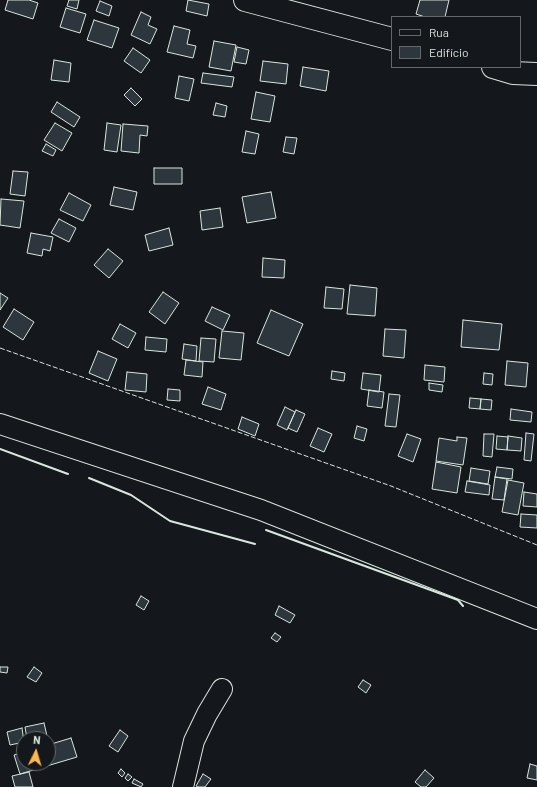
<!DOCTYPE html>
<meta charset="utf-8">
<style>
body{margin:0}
#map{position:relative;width:537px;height:787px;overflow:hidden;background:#14181c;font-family:Barlow,sans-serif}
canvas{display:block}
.legend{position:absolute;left:391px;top:16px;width:130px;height:52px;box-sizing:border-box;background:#14181c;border:1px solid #626a69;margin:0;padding:5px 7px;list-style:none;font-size:12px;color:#d8e6dc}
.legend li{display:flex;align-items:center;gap:8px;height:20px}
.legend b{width:20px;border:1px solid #626a69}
.north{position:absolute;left:16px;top:731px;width:40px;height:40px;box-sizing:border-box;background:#14181c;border:1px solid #626a69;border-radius:50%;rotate:5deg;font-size:11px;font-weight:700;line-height:16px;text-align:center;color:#d8e6dc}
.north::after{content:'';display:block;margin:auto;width:14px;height:18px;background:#ffb74d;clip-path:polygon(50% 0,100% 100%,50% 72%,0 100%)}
</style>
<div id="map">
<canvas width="537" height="787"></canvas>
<ul class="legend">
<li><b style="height:5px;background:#14181c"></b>Rua</li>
<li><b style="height:11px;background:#2c363c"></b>Edifício</li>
</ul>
<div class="north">N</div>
</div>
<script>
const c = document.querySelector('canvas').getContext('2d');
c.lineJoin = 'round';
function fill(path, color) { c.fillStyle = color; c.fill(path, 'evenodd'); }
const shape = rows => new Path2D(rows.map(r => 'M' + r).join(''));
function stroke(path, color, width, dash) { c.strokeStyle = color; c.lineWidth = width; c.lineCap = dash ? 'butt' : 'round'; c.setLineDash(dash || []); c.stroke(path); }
const building = shape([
 [8,0,29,0,38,3,33,19,5,10,8,0],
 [69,0,79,0,77,9,67,6,69,0],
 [188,0,209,4,207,16,186,11,188,0],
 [420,0,449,0,445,17,425,17,416,14,420,0],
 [100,1,112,6,109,16,96,11,100,1],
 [66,8,86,14,80,33,60,27,66,8],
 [141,12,151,17,148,25,157,29,150,44,131,35,141,12],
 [94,20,119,28,112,48,87,40,94,20],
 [174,26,190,30,187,44,196,46,193,58,167,52,174,26],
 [214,41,236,45,231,71,209,67,214,41],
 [237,47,249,50,246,64,234,62,237,47],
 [133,48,150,60,141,73,124,61,133,48],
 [54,60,71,63,69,82,51,80,54,60],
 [263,61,288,64,286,84,260,81,263,61],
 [303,67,329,71,326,91,300,86,303,67],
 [203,73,234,77,232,87,201,83,203,73],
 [179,76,194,79,189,101,175,98,179,76],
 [131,88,142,99,135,106,124,95,131,88],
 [256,92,275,96,270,122,251,119,256,92],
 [57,102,80,117,74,127,51,112,57,102],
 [216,103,227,106,225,117,213,115,216,103],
 [55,123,72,133,62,151,44,140,55,123],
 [107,123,121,125,117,152,104,150,107,123],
 [123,124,148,126,147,136,140,135,139,153,121,151,123,124],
 [246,131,259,134,255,154,242,152,246,131],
 [286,137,297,138,294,154,283,152,286,137],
 [46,144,56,150,53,156,42,151,46,144],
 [154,168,182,168,182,184,154,184,154,168],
 [13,171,28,172,25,196,10,194,13,171],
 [114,187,137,192,133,210,110,205,114,187],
 [271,192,276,218,247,223,242,197,271,192],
 [69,193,91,205,83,221,60,210,69,193],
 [1,199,24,201,20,228,0,225,1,199],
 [220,208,223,227,202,230,200,211,220,208],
 [59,219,76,228,69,242,51,233,59,219],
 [169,228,173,245,149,251,145,235,169,228],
 [31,233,53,237,50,251,43,249,42,256,27,253,31,233],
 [108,249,123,261,109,278,94,265,108,249],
 [263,258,285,260,284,278,262,277,263,258],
 [350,285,377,288,375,316,347,314,350,285],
 [326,287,344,289,342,309,324,308,326,287],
 [163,292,179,303,165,324,149,312,163,292],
 [0,293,8,298,0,310,0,293],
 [212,307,230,315,223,330,205,321,212,307],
 [14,309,34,322,23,340,3,327,14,309],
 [271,310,303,324,289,356,257,343,271,310],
 [463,320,502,324,499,350,461,347,463,320],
 [120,324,136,333,128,348,112,339,120,324],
 [385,329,406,330,404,358,383,356,385,329],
 [222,331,244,333,241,360,219,358,222,331],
 [146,337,167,339,166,352,145,350,146,337],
 [201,338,216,339,214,362,199,361,201,338],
 [184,344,197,346,196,361,182,359,184,344],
 [98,351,117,359,108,381,89,373,98,351],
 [186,360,203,362,202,377,184,375,186,360],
 [507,361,528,363,526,387,505,385,507,361],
 [425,365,445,367,444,382,424,380,425,365],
 [332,371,345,373,344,381,331,379,332,371],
 [127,372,147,374,146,392,125,390,127,372],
 [363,373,381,375,379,392,361,389,363,373],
 [484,373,493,374,492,385,483,384,484,373],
 [429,383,443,385,442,392,429,390,429,383],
 [208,387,226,394,221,410,202,404,208,387],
 [168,389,180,390,180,401,167,400,168,389],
 [369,390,384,392,382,408,367,406,369,390],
 [389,394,400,395,396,427,385,426,389,394],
 [470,398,481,399,480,409,469,408,470,398],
 [481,399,492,400,491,410,480,409,481,399],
 [285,407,295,412,287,430,277,425,285,407],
 [511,409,532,412,531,422,510,420,511,409],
 [296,410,305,414,297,432,288,428,296,410],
 [242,417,259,424,255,436,238,429,242,417],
 [357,426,367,429,364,441,354,438,357,426],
 [318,428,332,434,324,452,310,446,318,428],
 [526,433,534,434,531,461,524,460,526,433],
 [407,434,421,439,413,462,398,456,407,434],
 [484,434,494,434,492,457,483,456,484,434],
 [497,436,508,437,507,450,496,449,497,436],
 [508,436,522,438,521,451,507,450,508,436],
 [457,437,467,438,463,465,436,461,439,438,457,441,457,437],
 [436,462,461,467,457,493,432,489,436,462],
 [497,467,513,469,512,479,495,477,497,467],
 [471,468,490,471,488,484,469,481,471,468],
 [495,477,507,479,504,500,492,499,495,477],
 [508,480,524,483,518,515,502,512,508,480],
 [467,481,490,485,489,495,465,492,467,481],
 [524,492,537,494,537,507,523,506,524,492],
 [521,514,537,515,537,528,520,527,521,514],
 [141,596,149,601,144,610,136,605,141,596],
 [279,606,295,615,290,623,275,615,279,606],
 [275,633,281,637,277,642,271,638,275,633],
 [0,667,8,667,7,673,0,672,0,667],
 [34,667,42,673,36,682,27,677,34,667],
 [363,680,371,685,366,693,358,687,363,680],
 [44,723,47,736,27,739,25,727,44,723],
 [22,728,24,742,10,745,7,732,22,728],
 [120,730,128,736,118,752,109,746,120,730],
 [71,738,77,757,20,774,14,755,24,752,24,763,48,763,48,745,71,738],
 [530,764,537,766,537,780,527,778,530,764],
 [121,769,125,773,122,777,118,773,121,769],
 [425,770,434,778,426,787,421,787,415,782,425,770],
 [29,772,33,787,15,787,12,776,29,772],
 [128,774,132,777,128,781,125,778,128,774],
 [203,774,211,779,205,787,198,787,196,786,203,774],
 [134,779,143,784,141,787,132,783,134,779]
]);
const minor = shape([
 [0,424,261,510,537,619],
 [183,787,194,741,207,714,222,689]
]);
const major = shape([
 [245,0,392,39],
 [493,67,513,73,537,74]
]);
const fence = shape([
 [0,348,391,486,537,545]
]);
const wall = shape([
 [0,449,68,474],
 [89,478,131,495,170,521,255,544],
 [266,530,458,600,463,606]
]);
fill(building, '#2c363c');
stroke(building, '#d8e6dc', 1);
stroke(minor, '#d8e6dc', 22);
stroke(major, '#d8e6dc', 24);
stroke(minor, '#14181c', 20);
stroke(major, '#14181c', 22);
stroke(fence, '#d8e6dc', 1, [5, 2]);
stroke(wall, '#d8e6dc', 2);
</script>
